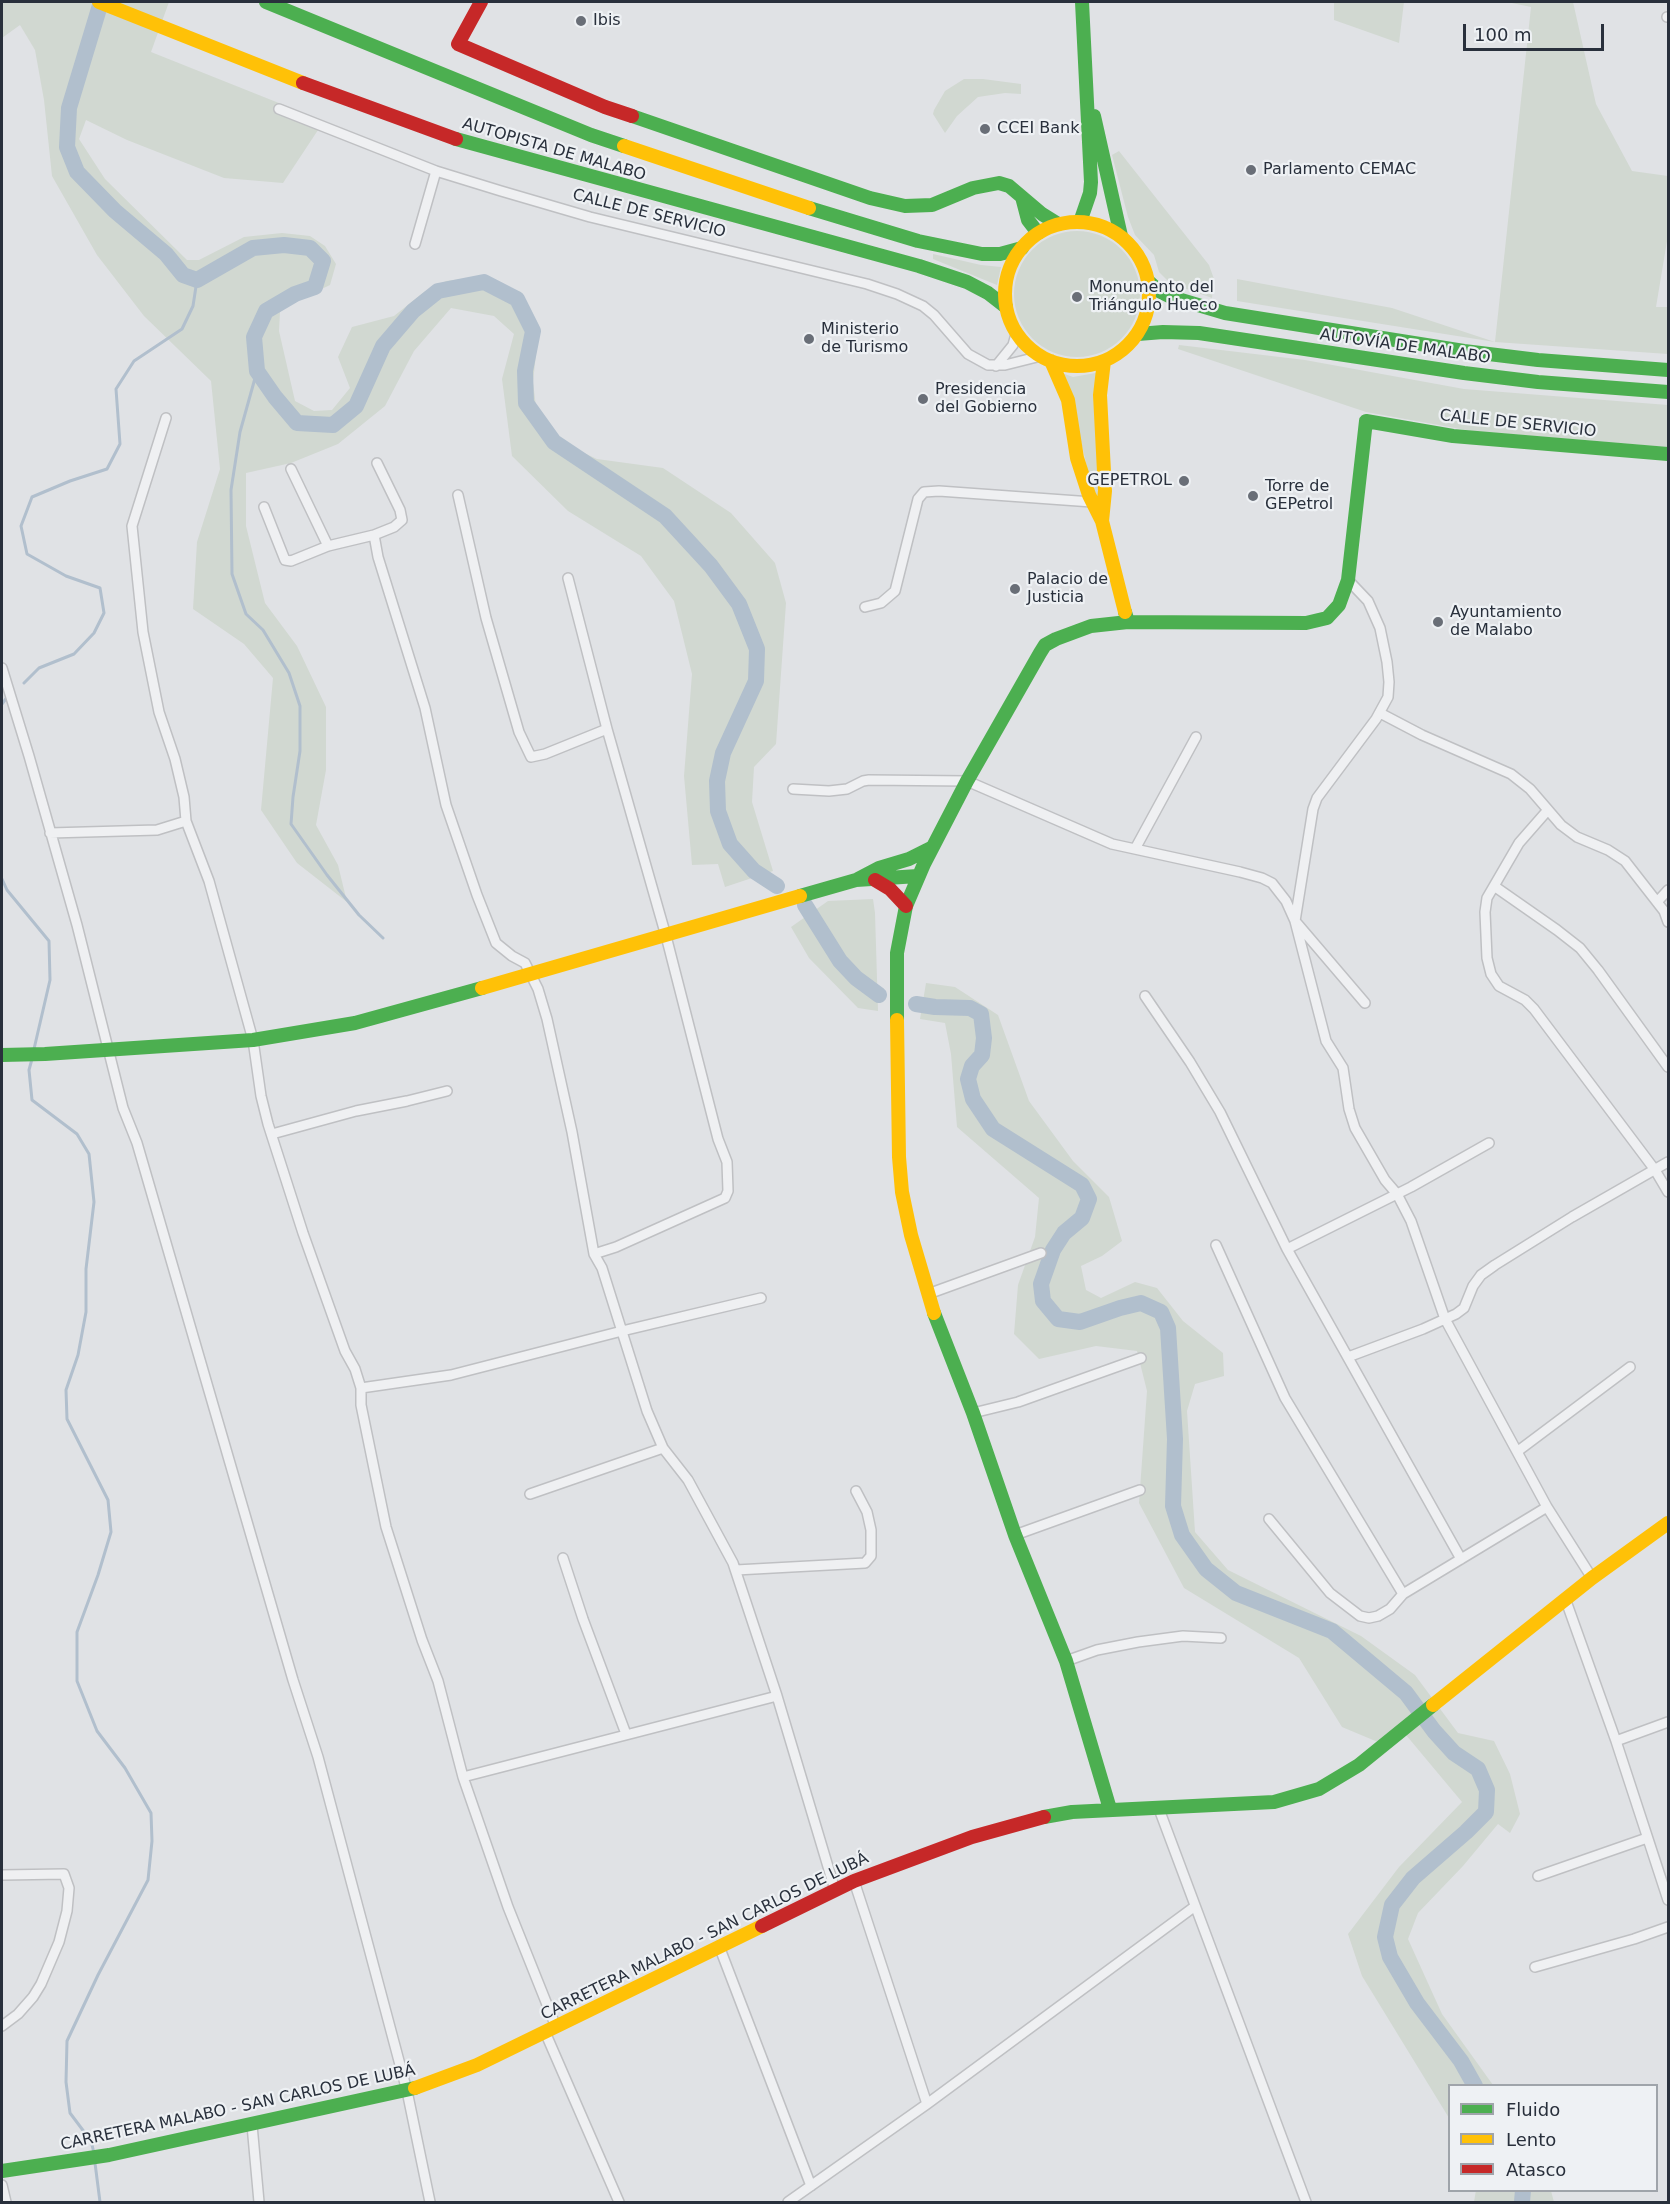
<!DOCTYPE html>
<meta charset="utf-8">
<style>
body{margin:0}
#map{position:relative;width:1670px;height:2204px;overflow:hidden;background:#e0e2e5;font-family:"DejaVu Sans",sans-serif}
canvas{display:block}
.frame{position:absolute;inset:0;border:3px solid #29303c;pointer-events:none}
.legend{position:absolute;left:1448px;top:2084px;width:210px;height:108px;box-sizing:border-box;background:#eef1f4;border:2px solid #9fa4aa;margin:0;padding:8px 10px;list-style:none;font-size:18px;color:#29303c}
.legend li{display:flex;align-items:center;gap:12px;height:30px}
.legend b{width:30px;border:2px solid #9fa4aa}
.scale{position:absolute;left:1463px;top:24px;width:141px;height:27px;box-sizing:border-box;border:3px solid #29303c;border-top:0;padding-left:8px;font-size:18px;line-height:21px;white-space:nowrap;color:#29303c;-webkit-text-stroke:4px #eef1f4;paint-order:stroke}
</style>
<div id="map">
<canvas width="1670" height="2204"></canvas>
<div class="frame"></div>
<ul class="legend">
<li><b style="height:8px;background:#4caf50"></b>Fluido</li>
<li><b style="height:8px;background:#ffc107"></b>Lento</li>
<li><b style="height:8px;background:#c62828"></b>Atasco</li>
</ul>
<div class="scale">100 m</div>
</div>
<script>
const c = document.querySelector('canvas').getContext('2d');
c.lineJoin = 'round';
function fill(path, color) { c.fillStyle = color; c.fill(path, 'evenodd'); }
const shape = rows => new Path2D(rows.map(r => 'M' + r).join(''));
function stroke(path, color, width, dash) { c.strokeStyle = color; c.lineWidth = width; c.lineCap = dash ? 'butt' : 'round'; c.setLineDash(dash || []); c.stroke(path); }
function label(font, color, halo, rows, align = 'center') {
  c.font = font + ' "DejaVu Sans",sans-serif'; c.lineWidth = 4.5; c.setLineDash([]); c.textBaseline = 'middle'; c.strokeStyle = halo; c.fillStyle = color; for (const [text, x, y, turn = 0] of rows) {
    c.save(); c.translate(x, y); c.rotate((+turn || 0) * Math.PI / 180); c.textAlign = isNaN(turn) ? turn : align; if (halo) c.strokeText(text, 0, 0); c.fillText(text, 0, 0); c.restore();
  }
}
const green = shape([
 [2,2,169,2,151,52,324,121,283,183,224,178,127,140,86,120,79,139,105,179,187,260,199,260,244,237,282,233,310,236,325,246,336,264,330,285,292,303,280,312,279,331,295,401,314,411,332,410,350,388,338,357,352,327,394,316,424,292,446,281,479,277,521,292,539,326,533,382,537,415,558,441,597,459,663,468,731,513,775,563,786,603,776,744,754,767,752,802,773,871,725,887,718,864,692,865,684,776,692,674,674,601,641,556,568,511,512,456,502,379,514,334,494,316,451,308,414,351,385,406,338,444,291,463,246,473,246,526,265,603,297,646,326,707,326,770,316,825,338,865,347,902,297,863,261,810,273,678,244,644,193,609,197,542,220,469,211,381,144,316,97,255,52,176,44,100,35,50,20,25,2,38],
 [1334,2,1404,2,1399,43,1334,20],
 [1507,2,1573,2,1596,104,1632,171,1668,176,1668,235,1656,307,1668,307,1668,354,1495,342,1237,301,1237,279,1392,308,1495,342,1531,7],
 [964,79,983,79,1021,84,1021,94,1005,93,978,97,957,116,945,133,933,114,934,110,945,91],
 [1119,151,1209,265,1214,279,1212,298,1170,283,1159,272,1154,255,1135,235,1128,217,1112,155],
 '1014 294a63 63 0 1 1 126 0a63 63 0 1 1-126 0Z',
 [933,254,981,265,1001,267,997,285,933,259],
 [1179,345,1305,360,1464,389,1668,405,1668,447,1472,431,1366,412,1178,349],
 [1101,372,1100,504,1091,485,1078,428,1062,373,1073,377],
 [873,899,875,913,878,1011,858,1008,809,958,791,927,828,901],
 [926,983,955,987,998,1015,1029,1101,1073,1161,1109,1197,1122,1241,1102,1256,1081,1266,1086,1290,1101,1298,1135,1282,1157,1288,1183,1321,1223,1353,1224,1376,1195,1384,1187,1411,1195,1532,1228,1570,1361,1636,1415,1675,1458,1733,1494,1741,1510,1774,1520,1814,1510,1833,1498,1824,1463,1866,1418,1913,1408,1939,1442,2014,1493,2085,1450,2086,1449,2118,1362,1976,1348,1934,1399,1867,1462,1802,1401,1729,1385,1745,1342,1727,1299,1658,1184,1588,1139,1503,1147,1391,1137,1351,1096,1346,1039,1359,1014,1334,1018,1285,1035,1237,1039,1198,957,1127,951,1054,945,1023,920,1019],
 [1476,2190,1551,2191,1554,2202,1474,2202]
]);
const stream = shape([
 [257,371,240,432,231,490,232,574,246,614,263,630,289,673,300,706,300,751,293,797,291,824,327,875,359,915,383,938],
 [24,683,39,668,74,654,94,633,104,613,100,588,66,576,27,554,21,526,32,497,70,481,107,469,120,444,116,389,134,361,182,329,193,306,197,280],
 [2,704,8,696],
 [2,879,7,890,49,941,50,980,34,1049],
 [32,1059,29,1070,32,1100,77,1134,89,1154,94,1202,86,1269,86,1312,78,1355,66,1390,67,1419,108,1500,111,1532,98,1575,77,1632,77,1681,97,1731,125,1768,151,1813,152,1841,148,1880,98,1975,67,2041,66,2082,70,2113,91,2141,94,2153],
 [95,2163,100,2202]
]);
const river = shape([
 [101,2,69,108,67,147,77,172,115,211,166,254,183,275,197,280,253,248,284,245,310,248,323,261,315,287,295,294,266,311,254,337,257,371,275,397,297,423,333,425,356,406,383,346,413,311,438,291,484,282,517,299,533,331,525,371,526,403,554,442,665,516,711,566,739,604,757,649,756,681,723,753,717,781,718,811,730,844,754,871,777,886],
 [805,905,840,961,856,978,879,995],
 [916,1004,935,1007,970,1008,981,1014,984,1038,982,1055,972,1066,968,1079,973,1099,993,1129,1082,1185,1089,1199,1082,1218,1064,1233,1053,1250,1041,1284,1043,1301,1058,1319,1080,1322,1120,1308,1141,1303,1161,1312,1168,1328,1175,1439,1173,1506,1182,1535,1206,1569,1236,1593,1332,1631,1406,1693,1434,1731,1454,1753,1478,1769,1487,1790,1486,1812,1466,1832,1413,1878,1392,1905,1385,1937,1390,1957,1417,2003,1461,2061,1475,2086],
 [1522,2202,1523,2190]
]);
const street = shape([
 [1667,17,1668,17],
 [279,109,436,171,501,191,590,217,867,284,897,294,923,306,934,315,968,354,988,365,1005,365,1041,356],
 [415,244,436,171],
 [996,366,1013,345,1016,334],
 [166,418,132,526,143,632,159,712,175,759,184,797,186,821,209,881,253,1040,261,1096,268,1124,303,1233,345,1351,355,1369,361,1388,361,1405,386,1527,422,1640,438,1681,463,1777,508,1907,556,2027],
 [291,469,328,546],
 [458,495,486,618,519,732,531,757,545,754,607,729,666,936,718,1139,727,1162,728,1191,725,1198,616,1247,594,1254],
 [264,507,285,560,291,561,328,546,374,535,378,557,425,708,446,805,477,895,496,943,512,956,525,963,538,989,547,1019,572,1132,594,1254,602,1268,647,1411,663,1448,688,1480,733,1563,777,1696,835,1890],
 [374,535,394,527,402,520,400,510,377,463],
 [568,578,607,729],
 [1348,580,1368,601,1380,628,1387,662,1389,682,1388,697,1376,719,1317,798,1313,809,1295,921,1365,1003],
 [865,607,881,603,895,591,918,499,924,492,939,491,1092,502],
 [2,668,29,756,77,925,123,1108,137,1143,293,1680,318,1757,407,2091,430,2202],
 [1380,713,1422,735,1511,774,1530,789,1561,825,1577,837,1608,850,1625,861,1664,911,1668,922],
 [793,789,829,791,847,789,863,781,869,780,967,781,1112,844,1240,872,1262,878,1272,883,1286,901,1295,921,1326,1041,1343,1068,1349,1109,1355,1128,1385,1180,1397,1194,1411,1221,1445,1319,1547,1507,1592,1578],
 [1547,811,1519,843,1487,898,1485,912,1487,958,1491,974,1499,986,1525,1000,1534,1009,1655,1170,1668,1192],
 [50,833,157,830,186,821],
 [1135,849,1196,737],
 [1494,886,1557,930,1580,948,1598,970,1668,1067],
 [1657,902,1668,890],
 [1145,996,1190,1062,1220,1112,1287,1249,1461,1559],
 [272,1134,356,1111,407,1101,447,1091],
 [1216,1245,1285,1398,1403,1594],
 [1287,1249,1411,1187,1489,1143],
 [928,1294,1041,1253],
 [1348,1357,1423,1329,1456,1314,1464,1308,1473,1286,1481,1275,1495,1265,1572,1217,1668,1162],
 [361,1388,451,1375,622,1331,761,1298],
 [973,1413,1018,1402,1141,1358],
 [1518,1451,1630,1367],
 [530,1494,663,1448],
 [1269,1519,1330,1593,1360,1616,1369,1618,1378,1616,1390,1609,1403,1594,1547,1507],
 [1015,1535,1140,1490],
 [563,1558,583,1619,626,1734],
 [736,1570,865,1563,871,1556,871,1530,867,1512,856,1491],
 [1566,1601,1616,1741,1668,1900],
 [1066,1661,1097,1650,1138,1642,1183,1636,1221,1638],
 [1616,1741,1668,1722],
 [463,1777,777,1696],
 [1159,1809,1306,2202],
 [2,1875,64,1874,69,1888,67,1911,59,1942,41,1984,33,1997,18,2014,2,2026],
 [1538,1876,1647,1838],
 [854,1881,927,2104],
 [719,1946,811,2186],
 [1535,1967,1634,1939,1668,1927],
 [545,2032,619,2202],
 [252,2125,259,2202],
 [2,2185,6,2202],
 [788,2202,927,2104,1194,1907]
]);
const fast = shape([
 [266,2,591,135,624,146],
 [632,116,870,198,905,206,932,205,973,188,999,183,1009,186,1042,214,1058,224],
 [1094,116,1121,236],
 [456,139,919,266,967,282,988,293,1006,307],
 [1022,197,1028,220,1038,233],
 [809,208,918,241,982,254,1000,254,1022,248],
 [1080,222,1090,193,1091,182,1082,2],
 [1149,282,1159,291,1171,297,1225,313,1464,351,1538,360,1668,370],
 [1138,334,1163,332,1199,333,1464,373,1538,382,1668,392],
 [1125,612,1128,622,1306,623,1327,618,1339,605,1348,580,1366,421,1453,436,1668,454],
 [858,879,879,868,909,859,931,848],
 [800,896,856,880,918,876],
 [897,1020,897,953,906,906,924,864,967,781,1040,653,1045,645,1056,639,1091,626,1128,622],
 [2,1055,45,1054,253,1040,355,1023,482,988],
 [934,1313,973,1413,1015,1535,1066,1661,1110,1809],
 [1044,1817,1072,1812,1274,1802,1319,1789,1359,1765,1433,1705],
 [2,2171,109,2155,415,2088]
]);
const slow = shape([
 [99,2,303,83],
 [624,146,809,208],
 '1005 294a72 72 0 1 1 144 0a72 72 0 1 1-144 0Z',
 [1051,361,1068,400,1077,458,1089,495,1102,521,1125,612],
 [1102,521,1105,491,1100,395,1104,361],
 [482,988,800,896],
 [897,1020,899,1157,902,1192,911,1235,934,1313],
 [1433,1705,1592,1578,1668,1523],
 [415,2088,477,2065,762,1926]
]);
const jam = shape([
 [481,2,458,44,605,107,632,116],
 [303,83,456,139],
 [875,880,890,889,906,906],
 [762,1926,854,1881,972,1837,1044,1817]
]);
const markers = [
 [581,21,6,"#696e77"],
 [985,129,6,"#696e77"],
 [1251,170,6,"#696e77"],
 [1077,297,6,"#696e77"],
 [809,339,6,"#696e77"],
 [923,399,6,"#696e77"],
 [1184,481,6,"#696e77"],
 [1253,496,6,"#696e77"],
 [1015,589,6,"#696e77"],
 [1438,622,6,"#696e77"]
];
const poiNames = [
 ["Ibis",593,21],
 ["CCEI Bank",997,129],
 ["Parlamento CEMAC",1263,170],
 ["Monumento del",1089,288],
 ["Triángulo Hueco",1089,306],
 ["Ministerio",821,330],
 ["de Turismo",821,348],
 ["Presidencia",935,390],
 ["del Gobierno",935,408],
 ["GEPETROL",1172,481,"right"],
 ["Torre de",1265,487],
 ["GEPetrol",1265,505],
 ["Palacio de",1027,580],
 ["Justicia",1027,598],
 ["Ayuntamiento",1450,613],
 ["de Malabo",1450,631]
];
const streetNames = [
 ["AUTOPISTA DE MALABO",554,150,16],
 ["CALLE DE SERVICIO",649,214,14],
 ["AUTOVÍA DE MALABO",1405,347,8],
 ["CALLE DE SERVICIO",1518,424,6],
 ["CARRETERA MALABO - SAN CARLOS DE LUBÁ",705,1937,-26],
 ["CARRETERA MALABO - SAN CARLOS DE LUBÁ",238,2108,-12]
];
fill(green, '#d1d8d1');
stroke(stream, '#b1bfcd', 3);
stroke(river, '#b1bfcd', 16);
stroke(street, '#bfc0c3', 12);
stroke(street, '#eff0f2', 9);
stroke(fast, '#4caf50', 14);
stroke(slow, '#ffc107', 14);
stroke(jam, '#c62828', 14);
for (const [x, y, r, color] of markers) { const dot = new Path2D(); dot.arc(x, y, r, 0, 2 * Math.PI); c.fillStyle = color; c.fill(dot); stroke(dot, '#eef1f4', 2); }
label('16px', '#29303c', '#eef1f4', poiNames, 'left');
label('16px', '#29303c', '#eef1f4', streetNames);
</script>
